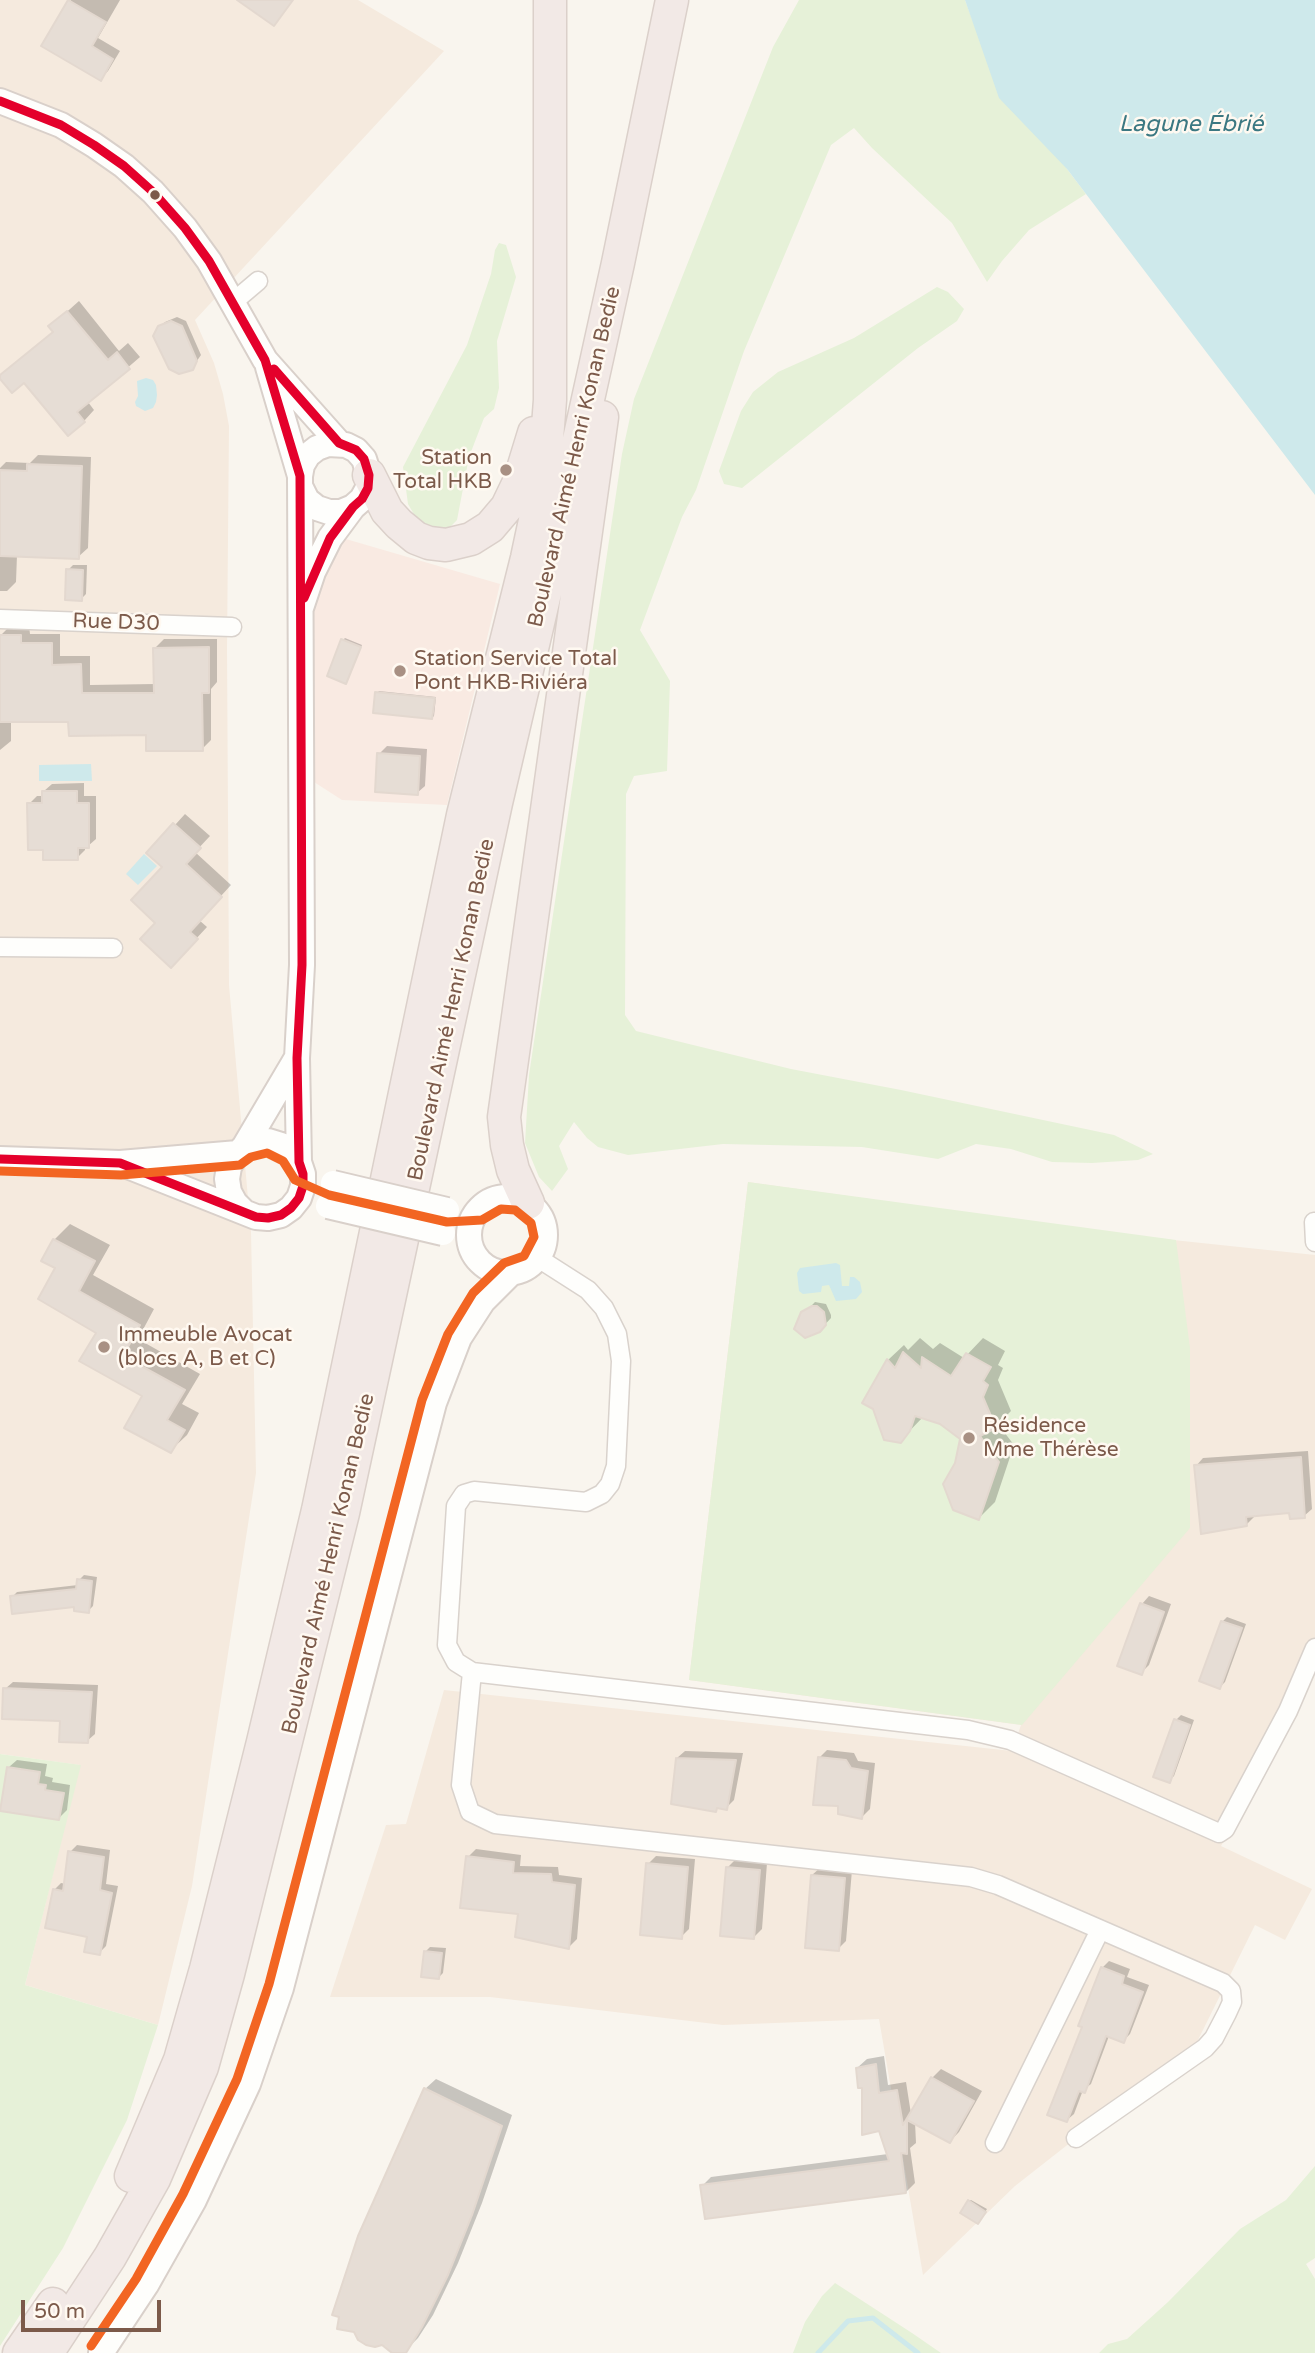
<!DOCTYPE html>
<meta charset="utf-8">
<style>
body{margin:0}
#map{position:relative;width:1315px;height:2353px;overflow:hidden;background:#f9f5ee;font-family:"Varela Round",sans-serif}
canvas{display:block}
.scale{position:absolute;left:21px;top:2300px;width:140px;height:32px;box-sizing:border-box;border:4px solid #7c5a4a;border-top:0;padding-left:9px;font-size:21px;line-height:24px;white-space:nowrap;color:#7c5a4a;-webkit-text-stroke:5px #fff9f1;paint-order:stroke}
</style>
<div id="map">
<canvas width="1315" height="2353"></canvas>
<div class="scale">50 m</div>
</div>
<script>
const c = document.querySelector('canvas').getContext('2d');
c.lineJoin = 'round';
function fill(path, color) { c.fillStyle = color; c.fill(path, 'evenodd'); }
const shape = rows => new Path2D(rows.map(r => 'M' + r).join(''));
function stroke(path, color, width, dash) { c.strokeStyle = color; c.lineWidth = width; c.lineCap = dash ? 'butt' : 'round'; c.setLineDash(dash || []); c.stroke(path); }
function label(font, color, halo, rows, align = 'center') {
  c.font = font + ' "Varela Round",sans-serif'; c.lineWidth = 5; c.setLineDash([]); c.textBaseline = 'middle'; c.strokeStyle = halo; c.fillStyle = color; for (const [text, x, y, turn = 0] of rows) {
    c.save(); c.translate(x, y); c.rotate((+turn || 0) * Math.PI / 180); c.textAlign = isNaN(turn) ? turn : align; if (halo) c.strokeText(text, 0, 0); c.fillText(text, 0, 0); c.restore();
  }
}
const residential = shape([
 [0,0,358,0,444,51,195,320,214,363,223,394,229,426,227,649,229,985,251,1232,256,1473,192,1886,158,2025,25,1985,80,1765,0,1754],
 [748,1182,1126,1235,1315,1255,1315,1667,1297,1712,1221,1846,1312,1889,1285,1940,1255,1925,1196,2044,1015,2186,923,2275,879,2019,723,2025,490,1997,330,1997,386,1825,406,1824,444,1690,1012,1751,1021,1725,689,1680]
]);
const commercial = shape([
 [339,537,500,584,447,805,342,800,314,782,308,626]
]);
const green = shape([
 [799,0,965,0,972,19,1067,169,1086,194,1029,230,1002,261,987,282,952,223,872,148,854,128,831,145,744,351,696,490,682,517,640,630,670,681,667,771,634,776,626,794,625,1015,636,1031,791,1069,901,1090,1114,1135,1153,1154,1138,1160,1092,1163,1052,1162,1011,1149,976,1144,938,1159,862,1147,723,1144,628,1155,598,1147,587,1138,574,1122,559,1146,568,1169,552,1191,539,1177,525,1143,529,1075,622,454,634,399,773,47],
 [499,243,506,245,516,277,497,341,499,388,494,409,484,418,469,457,457,520,447,530,430,531,418,521,408,504,403,467,467,345,491,274,495,250],
 [937,287,948,292,964,309,957,321,918,348,742,488,724,484,719,471,741,411,753,392,778,372,854,338],
 [748,1182,1176,1240,1190,1348,1190,1528,1022,1725,689,1680],
 [0,1754,81,1765,25,1985,158,2025,127,2120,63,2248,0,2346],
 [1315,2166,1315,2258,1306,2264,1315,2279,1315,2353,1099,2353,1108,2344,1127,2339,1168,2302,1240,2229,1286,2200],
 [835,2283,912,2333,941,2353,793,2353,805,2322,822,2296]
]);
const water = shape([
 [965,0,1315,0,1315,495,1067,169,999,98],
 [146,378,153,380,156,385,157,395,156,402,153,408,145,411,136,406,135,402,138,396,137,381],
 [91,764,92,781,39,781,39,765],
 [144,854,157,866,138,885,126,874],
 [836,1263,840,1265,842,1286,849,1286,850,1277,854,1277,860,1282,862,1292,856,1299,836,1301,829,1285,822,1286,821,1292,803,1294,799,1291,797,1273,800,1268]
]);
const shadow = shape([
 [71,0,120,0,98,38,120,51,108,71,100,79,43,46],
 [79,301,119,351,128,343,140,357,88,402,94,410,84,421,25,380,0,376,55,331,51,326],
 [177,317,186,321,201,355,192,368,160,327,165,322],
 [38,455,91,457,88,548,78,557,17,555,16,582,7,591,0,591,0,468,6,462,30,463],
 [73,565,87,565,86,594,81,599,68,570],
 [29,626,30,634,60,634,60,656,90,656,90,685,155,684,155,648,164,639,217,639,217,682,211,689,211,740,202,749,147,733,70,720,11,720,11,741,0,750,0,636,9,627],
 [345,638,362,645,346,682,343,640],
 [379,691,436,697,434,716,432,718,377,693],
 [387,746,427,749,425,786,417,793,379,754],
 [84,783,84,796,96,796,96,839,88,846,85,846,85,850,77,858,44,848,29,804,37,796,44,796,44,791,52,784],
 [185,814,210,836,195,852,231,885,199,920,207,927,181,955,164,866,175,825],
 [70,1224,110,1245,93,1275,154,1309,138,1339,200,1374,182,1404,199,1413,187,1435,171,1450,144,1395,98,1332,57,1267,43,1260,54,1240],
 [815,1302,826,1304,831,1315,831,1318,819,1331,805,1312],
 [920,1338,933,1349,940,1343,964,1358,983,1338,1005,1351,998,1365,1003,1368,998,1380,1011,1411,998,1424,1014,1445,995,1502,979,1518,957,1464,962,1439,941,1423,923,1417,900,1441,875,1408,864,1402,888,1360,904,1345,908,1350],
 [1308,1451,1312,1509,1304,1516,1291,1511,1253,1515,1254,1517,1246,1525,1196,1466,1203,1458],
 [84,1575,97,1577,93,1606,88,1611,76,1605,12,1597,17,1592,78,1585,79,1580],
 [1149,1596,1171,1604,1149,1665,1141,1673,1142,1604],
 [1227,1617,1246,1624,1225,1682,1220,1687,1222,1622],
 [13,1682,98,1685,95,1734,87,1741,62,1720,5,1689],
 [1181,1715,1194,1720,1174,1776,1169,1781,1176,1720],
 [827,1750,854,1753,858,1761,875,1763,870,1809,862,1817,840,1804,819,1758],
 [685,1751,743,1753,734,1800,726,1808,719,1806,716,1810,677,1758],
 [17,1760,47,1764,45,1776,53,1778,52,1782,70,1785,67,1810,59,1818,9,1767],
 [77,1845,110,1850,106,1884,118,1886,106,1946,99,1953,89,1935,54,1890,61,1883,66,1884,70,1852],
 [476,1849,521,1855,520,1866,558,1867,559,1875,582,1878,577,1939,569,1947,520,1913,468,1857],
 [656,1856,695,1859,689,1929,681,1937,648,1864],
 [735,1860,767,1863,762,1929,754,1937,727,1868],
 [820,1868,852,1870,846,1941,838,1949,812,1875],
 [430,1947,446,1948,443,1973,438,1978,425,1952],
 [1109,1961,1130,1969,1127,1977,1149,1985,1130,2034,1123,2041,1109,2036,1091,2084,1083,2090,1074,2114,1067,2120,1085,2026,1102,1968],
 [884,2056,888,2085,906,2082,911,2114,932,2078,941,2069,982,2091,959,2132,950,2141,915,2122,916,2143,910,2148,915,2183,906,2192,702,2186,711,2177,888,2154,857,2068,867,2059],
 [436,2079,512,2115,482,2203,458,2263,433,2315,418,2338,407,2349,395,2353,425,2089],
 [971,2200,987,2209,980,2220,969,2201]
]);
const stream = shape([
 [818,2353,848,2321,873,2318,918,2353]
]);
const building = shape([
 [68,0,106,22,92,46,113,59,101,81,41,46,68,0],
 [237,0,293,0,274,26,237,0],
 [67,311,108,360,117,352,130,369,77,412,85,422,68,436,24,383,12,393,0,379,0,375,53,332,48,326,67,311],
 [171,321,182,326,197,361,193,370,179,374,169,369,153,336,158,326,171,321],
 [27,464,82,466,79,559,0,556,0,470,27,471,27,464],
 [66,569,83,570,82,601,65,600,66,569],
 [0,635,21,635,21,643,52,643,52,665,81,664,82,693,154,693,153,648,209,647,209,693,202,693,203,751,146,751,146,735,69,736,68,722,0,722,0,635],
 [341,639,361,647,346,684,327,676,341,639],
 [375,692,435,698,432,719,373,713,375,692],
 [377,753,420,756,418,795,375,792,377,753],
 [42,791,77,791,77,803,89,803,89,848,78,848,78,860,43,860,43,850,28,850,27,803,42,803,42,791],
 [173,823,201,848,186,864,222,897,190,932,198,939,171,968,140,939,155,923,131,900,162,867,146,853,173,823],
 [53,1239,95,1261,79,1291,140,1325,123,1356,185,1390,167,1420,185,1430,171,1453,124,1428,142,1396,79,1361,96,1333,38,1299,55,1268,41,1261,53,1239],
 [812,1306,817,1306,824,1312,826,1325,820,1332,805,1338,794,1329,801,1312,812,1306],
 [903,1352,921,1368,922,1357,951,1376,966,1353,991,1367,983,1381,988,1385,983,1397,996,1428,980,1436,999,1462,979,1520,953,1510,943,1484,955,1463,960,1439,940,1424,915,1416,910,1431,901,1443,884,1440,873,1409,862,1403,887,1359,895,1368,903,1352],
 [1301,1457,1305,1518,1290,1519,1289,1513,1246,1517,1247,1526,1201,1534,1194,1465,1301,1457],
 [77,1579,92,1581,89,1613,74,1611,74,1607,12,1614,10,1596,76,1589,77,1579],
 [1140,1603,1164,1612,1142,1675,1117,1666,1140,1603],
 [1221,1621,1242,1628,1220,1689,1199,1681,1221,1621],
 [3,1688,92,1692,88,1743,59,1742,60,1721,2,1719,3,1688],
 [1174,1719,1190,1725,1170,1783,1153,1777,1174,1719],
 [818,1757,846,1760,851,1768,868,1771,862,1819,838,1814,838,1806,813,1805,818,1757],
 [676,1758,736,1760,727,1810,717,1808,716,1812,671,1804,676,1758],
 [7,1767,40,1772,38,1784,46,1785,45,1790,64,1793,59,1820,0,1811,7,1767],
 [68,1851,104,1857,100,1890,112,1893,100,1955,84,1952,87,1937,45,1928,53,1889,63,1891,68,1851],
 [466,1856,514,1862,513,1873,551,1874,552,1882,575,1885,569,1949,515,1937,518,1914,460,1908,466,1856],
 [646,1863,688,1867,682,1939,640,1935,646,1863],
 [726,1867,760,1870,754,1939,720,1936,726,1867],
 [811,1875,845,1878,839,1951,805,1948,811,1875],
 [424,1951,442,1953,439,1979,421,1977,424,1951],
 [1101,1967,1124,1976,1122,1984,1143,1992,1124,2043,1106,2036,1085,2093,1079,2091,1067,2122,1047,2115,1082,2027,1078,2026,1101,1967],
 [876,2064,879,2093,897,2090,903,2125,931,2077,974,2101,950,2143,907,2120,907,2154,901,2153,906,2193,705,2219,700,2185,889,2161,879,2131,862,2135,862,2088,858,2088,856,2068,876,2064],
 [424,2088,502,2126,472,2215,448,2275,422,2327,406,2353,392,2353,382,2345,375,2347,366,2345,358,2340,354,2332,337,2329,339,2317,332,2315,358,2236,424,2088],
 [968,2200,986,2212,978,2224,960,2213,968,2200]
]);
const street = shape([
 [232,303,258,281],
 [0,619,232,627],
 [0,947,113,948],
 [1314,1222,1315,1242],
 [538,1258,588,1290,604,1308,617,1334,621,1361,616,1466,610,1484,602,1494,586,1502,474,1491,464,1494,456,1506,447,1645,456,1662,472,1672,968,1730,1010,1740,1219,1833,1225,1829,1288,1711,1315,1648],
 [472,1672,461,1785,470,1812,495,1824,971,1877,998,1885,1223,1983,1231,1991,1232,2002,1227,2013,1214,2038,1205,2048,1076,2138],
 [995,2143,1100,1930]
]);
const secondary = shape([
 [0,101,61,125,94,145,124,166,153,192,185,228,209,261,265,360,339,443],
 [268,367,300,476],
 [301,488,307,500,317,508,329,512,341,512,353,507],
 [244,1147,296,1059],
 [0,1159,120,1163,238,1153],
 [299,1162,297,1058,302,965,300,476,302,465,308,455,317,448,328,444,346,445,356,450,364,459,369,475,368,488,362,499,353,507,330,538,313,572,301,608],
 [120,1163,256,1217,268,1218,281,1215,291,1208,299,1198,303,1186,303,1174,299,1162,291,1152,281,1145,268,1141,256,1142,244,1147,235,1156,229,1167,227,1179,229,1192,235,1203,244,1212],
 '469 1235a38 38 0 1 1 76 0a38 38 0 1 1-76 0Z',
 [101,2353,146,2285,194,2200,248,2084,281,1988,434,1403,459,1338,483,1301,511,1273]
]);
const highway = shape([
 [369,475,387,511,399,524,416,538,429,543,446,545,471,539,490,527,507,507,519,482,534,433],
 [528,1203,513,1170,507,1145,504,1117,602,417],
 [131,2176,180,2060,206,1969,263,1742,318,1510,463,815,527,558,544,478,550,400,550,0],
 [19,2353,53,2304],
 [47,2353,110,2257,154,2179,202,2067,228,1974,343,1513,496,803,551,567,618,263,672,0]
]);
const secondaryBridge = shape([
 [333,1183,447,1210],
 [328,1206,443,1233]
]);
const bus1 = shape([
 [0,101,61,125,94,145,124,166,153,192,185,228,209,261,265,360,300,476,302,965,297,1058,299,1162,303,1174,303,1186,299,1198,291,1208,281,1215,268,1218,256,1217,120,1163,0,1159],
 [274,369,339,443,356,450,364,459,369,475,368,488,362,499,353,507,330,538,304,598]
]);
const bus2 = shape([
 [0,1171,121,1175,240,1165,251,1157,267,1153,283,1161,295,1180,329,1195,447,1222,482,1220,501,1209,515,1210,531,1223,534,1237,524,1256,504,1263,473,1293,448,1334,422,1400,269,1984,237,2079,183,2194,136,2279,91,2346]
]);
const markers = [
 [155,195,6,"#7c5a4a"],
 [506,470,7,"#a89083"],
 [400,671,7,"#a89083"],
 [104,1347,7,"#a89083"],
 [969,1438,7,"#a89083"]
];
const streetNames = [
 ["Boulevard Aimé Henri Konan Bedie",575,457,-77],
 ["Rue D30",116,623,2],
 ["Boulevard Aimé Henri Konan Bedie",452,1010,-78],
 ["Boulevard Aimé Henri Konan Bedie",329,1564,-77]
];
const poiNames = [
 ["Station",492,458,"right"],
 ["Total HKB",492,482,"right"],
 ["Station Service Total",414,659],
 ["Pont HKB-Riviéra",414,683],
 ["Immeuble Avocat",118,1335],
 ["(blocs A, B et C)",118,1359],
 ["Résidence",983,1426],
 ["Mme Thérèse",983,1450]
];
const waterNames = [
 ["Lagune Ébrié",1191,125]
];
fill(residential, '#f5eade');
fill(commercial, '#f9eae2');
fill(green, '#e6f1d8');
fill(water, '#cee9eb');
fill(shadow, '#0003');
stroke(stream, '#cee9eb', 5);
fill(building, '#e6ddd5');
stroke(building, '#e3d8cf', 2);
stroke(street, '#d9d2cc', 21);
stroke(secondary, '#d9d0ca', 28);
stroke(highway, '#dbd0ca', 35);
stroke(street, '#fefefc', 18);
stroke(secondary, '#fefefc', 24);
stroke(highway, '#f2e9e6', 32);
stroke(secondaryBridge, '#d9d0ca', 28, []);
stroke(secondaryBridge, '#fefefc', 24);
stroke(bus1, '#e4002b', 9);
stroke(bus2, '#f26522', 9);
for (const [x, y, r, color] of markers) { const dot = new Path2D(); dot.arc(x, y, r, 0, 2 * Math.PI); c.fillStyle = color; c.fill(dot); stroke(dot, '#fff9f1', 2.5); }
label('21px', '#7c5a4a', '#fff9f1', streetNames);
label('21px', '#7c5a4a', '#fff9f1', poiNames, 'left');
label('italic 23px', '#3b7882', '#fff9f1', waterNames);
</script>
